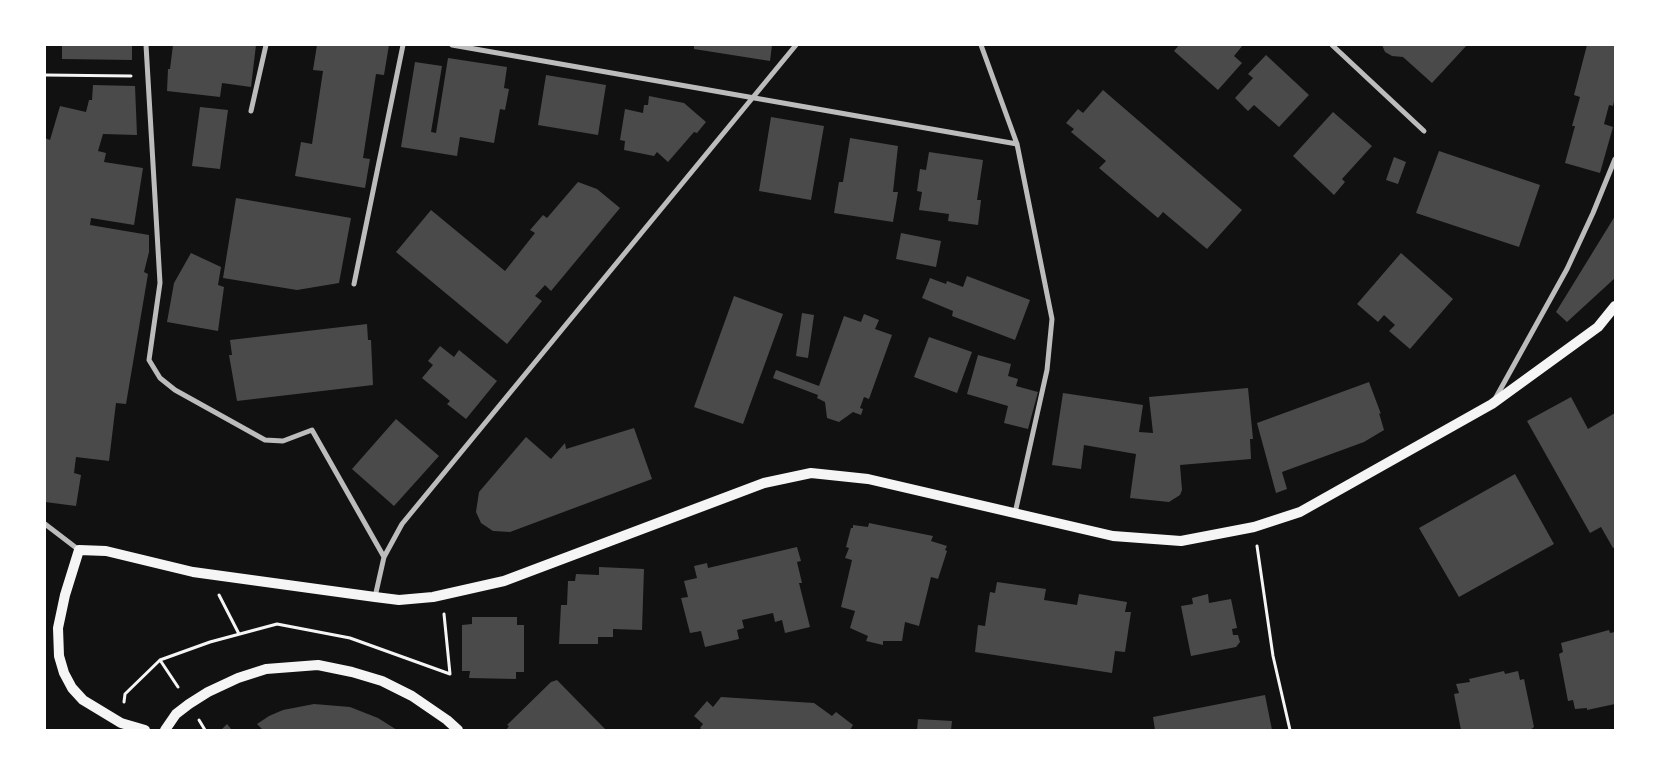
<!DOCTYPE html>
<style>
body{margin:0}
#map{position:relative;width:1660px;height:775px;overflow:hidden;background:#111;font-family:Signika,sans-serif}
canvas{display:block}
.frame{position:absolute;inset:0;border:46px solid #fff;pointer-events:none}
</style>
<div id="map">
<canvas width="1660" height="775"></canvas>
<div class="frame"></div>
</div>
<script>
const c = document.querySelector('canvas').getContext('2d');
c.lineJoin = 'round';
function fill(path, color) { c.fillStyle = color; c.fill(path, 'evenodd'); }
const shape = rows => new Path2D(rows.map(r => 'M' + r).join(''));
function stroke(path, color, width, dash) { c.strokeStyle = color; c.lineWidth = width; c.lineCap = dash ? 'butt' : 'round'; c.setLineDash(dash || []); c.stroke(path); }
const building = shape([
 [62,45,132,45,132,60,62,59],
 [173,45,256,45,251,87,222,83,220,97,167,91,168,69,170,69],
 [317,45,389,45,384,75,376,74,363,158,370,159,365,188,295,176,301,142,312,144,323,71,313,70],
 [694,45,772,45,770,61,694,49],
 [1179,45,1243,45,1234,56,1242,63,1218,90,1174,51],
 [1382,45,1467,45,1432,83,1403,57,1392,56,1385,52],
 [1587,45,1615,45,1615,97,1613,106,1609,105,1604,124,1613,127,1600,173,1565,163,1575,126,1572,126,1580,97,1574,95],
 [1266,55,1309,95,1279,127,1254,105,1248,111,1235,98,1253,78,1248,74],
 [448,58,507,67,504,88,509,89,505,110,500,109,494,143,460,137,457,156,401,147,415,62,442,66,431,132,436,133],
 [546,75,606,85,598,135,538,125],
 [93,85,135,86,137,135,103,134,98,151,106,153,104,162,143,168,134,225,91,218,90,225,149,235,149,252,144,272,148,274,126,404,116,403,109,461,76,457,74,473,81,475,76,506,45,502,45,138,50,140,60,106,86,112,89,100,92,100],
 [1103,90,1242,210,1207,249,1163,212,1158,218,1099,168,1106,161,1071,132,1074,129,1066,123,1078,109,1083,113],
 [649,96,684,103,706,122,697,133,694,132,668,162,657,152,654,156,624,150,625,141,620,140,625,109,643,113,644,105,648,105],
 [200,107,228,110,220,169,192,166],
 [1333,112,1372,146,1342,179,1345,182,1334,195,1293,156],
 [771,117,824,126,811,200,759,191],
 [850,138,898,146,893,192,898,192,893,222,834,213,839,182,843,182],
 [1439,151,1540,185,1519,247,1416,213],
 [929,152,983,160,977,200,981,200,978,225,948,221,949,214,919,210,922,192,917,191,920,169,926,170],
 [1394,157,1406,162,1398,184,1386,180],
 [578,182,597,189,620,208,551,291,545,285,535,296,542,301,507,344,396,252,431,210,505,271,535,233,530,230,543,215,547,218],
 [236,198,351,218,339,283,297,290,223,278],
 [1615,216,1615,278,1567,322,1556,312],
 [901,233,941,241,936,267,896,259],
 [191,253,221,267,218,285,224,287,218,331,167,322,174,283],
 [1401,253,1453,299,1410,349,1389,331,1395,325,1384,315,1378,322,1357,304],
 [967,276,1030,300,1015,340,952,316,953,311,922,298,930,278,946,284,947,281,963,287],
 [734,296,783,314,743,424,694,407],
 [802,313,814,315,808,358,796,356],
 [864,314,879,320,875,329,892,335,869,399,864,397,860,408,863,409,861,415,853,412,839,422,827,418,825,402,817,398,818,395,773,378,776,370,819,386,844,316,861,322],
 [367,324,368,340,371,340,373,385,237,401,229,355,232,355,230,340],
 [929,337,972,352,957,393,914,377],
 [440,346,454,357,459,350,497,381,466,419,447,404,450,401,422,378,433,365,428,361],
 [978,355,1011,364,1008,376,1018,379,1016,386,1038,392,1028,429,1004,423,1008,406,967,394],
 [1369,382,1381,414,1379,413,1384,430,1364,442,1282,472,1287,489,1276,493,1257,423],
 [1248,388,1253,439,1250,439,1251,459,1180,465,1182,490,1180,495,1169,502,1130,498,1136,454,1084,445,1081,469,1052,465,1063,393,1143,405,1139,432,1153,433,1149,397],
 [1571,397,1588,429,1615,413,1615,547,1613,548,1601,527,1590,533,1527,421],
 [396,419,439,456,394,506,352,469],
 [634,428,652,479,510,532,493,531,481,523,476,512,479,492,526,437,551,459,565,443,566,449],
 [1515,474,1554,544,1459,597,1419,528],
 [869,523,933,536,931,541,947,546,945,550,947,551,938,579,931,577,919,626,905,622,902,641,883,641,883,645,866,641,868,636,850,628,855,611,841,607,852,560,845,558,849,548,846,547,851,528,853,528,853,525,868,527],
 [797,547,801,561,797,562,802,583,799,583,810,627,785,633,782,620,775,622,773,613,742,620,744,628,737,630,739,639,705,647,701,631,690,633,681,598,688,597,684,581,697,578,694,566,707,563,708,568],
 [599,567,644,569,642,630,613,629,613,637,598,637,598,644,559,644,561,605,567,605,568,581,575,581,576,574,599,575],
 [997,582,1046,589,1044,600,1077,605,1079,594,1127,602,1125,612,1131,612,1125,652,1115,651,1112,673,975,652,978,625,985,626,990,592,995,593],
 [1208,594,1209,603,1231,599,1237,628,1232,629,1233,635,1238,635,1240,642,1236,647,1191,656,1181,606,1193,604,1192,598],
 [472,617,517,617,517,625,524,625,524,672,516,672,516,679,469,678,470,671,462,671,462,625,472,624],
 [1609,630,1610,633,1615,632,1615,704,1587,710,1587,708,1575,709,1573,700,1568,701,1559,654,1563,652,1561,643],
 [1504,671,1505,674,1518,671,1520,680,1524,679,1534,727,1530,730,1461,730,1454,694,1459,693,1456,684,1470,682,1469,679],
 [557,680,606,730,506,730,509,726,507,725,551,682],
 [1265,695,1272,730,1155,730,1153,717],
 [721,697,814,703,832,716,836,712,853,725,850,730,702,730,700,728,703,724,694,716,707,701,713,707],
 [314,704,350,707,378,718,397,730,263,730,257,724,269,716,283,710],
 [918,719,952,721,951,730,917,730],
 [227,724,232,730,221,730]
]);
const path = shape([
 [45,75,131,76],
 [1257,546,1273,656,1290,730],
 [219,595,239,634],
 [160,660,210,642,277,624,350,638,450,674,444,614],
 [124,702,125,694,160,660,178,687],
 [199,720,205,730]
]);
const minor = shape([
 [146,45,160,283,149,360,160,378,175,390,265,440,283,441,312,430,384,557],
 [452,45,1017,144],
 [981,45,1017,144,1052,319,1047,370,1015,513],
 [1332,45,1424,131],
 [251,111,266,45],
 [354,284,403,45],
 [1495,399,1567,269,1593,213,1615,159],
 [45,524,79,550],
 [375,597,384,557,402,524,796,45]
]);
const secondary = shape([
 [145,730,121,723,83,700,72,688,64,673,59,656,58,628,65,595,79,550,106,551,193,572,375,597,399,600,433,597,504,581,764,483,811,473,868,479,1113,536,1181,541,1254,527,1300,512,1492,404,1598,327,1615,306],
 [165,730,176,714,189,704,208,692,238,678,266,669,318,665,352,672,382,681,412,696,447,720,458,730]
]);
fill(building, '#4a4a4a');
stroke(path, '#f5f5f5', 3);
stroke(minor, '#bcbcbc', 5);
stroke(secondary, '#f5f5f5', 10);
</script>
